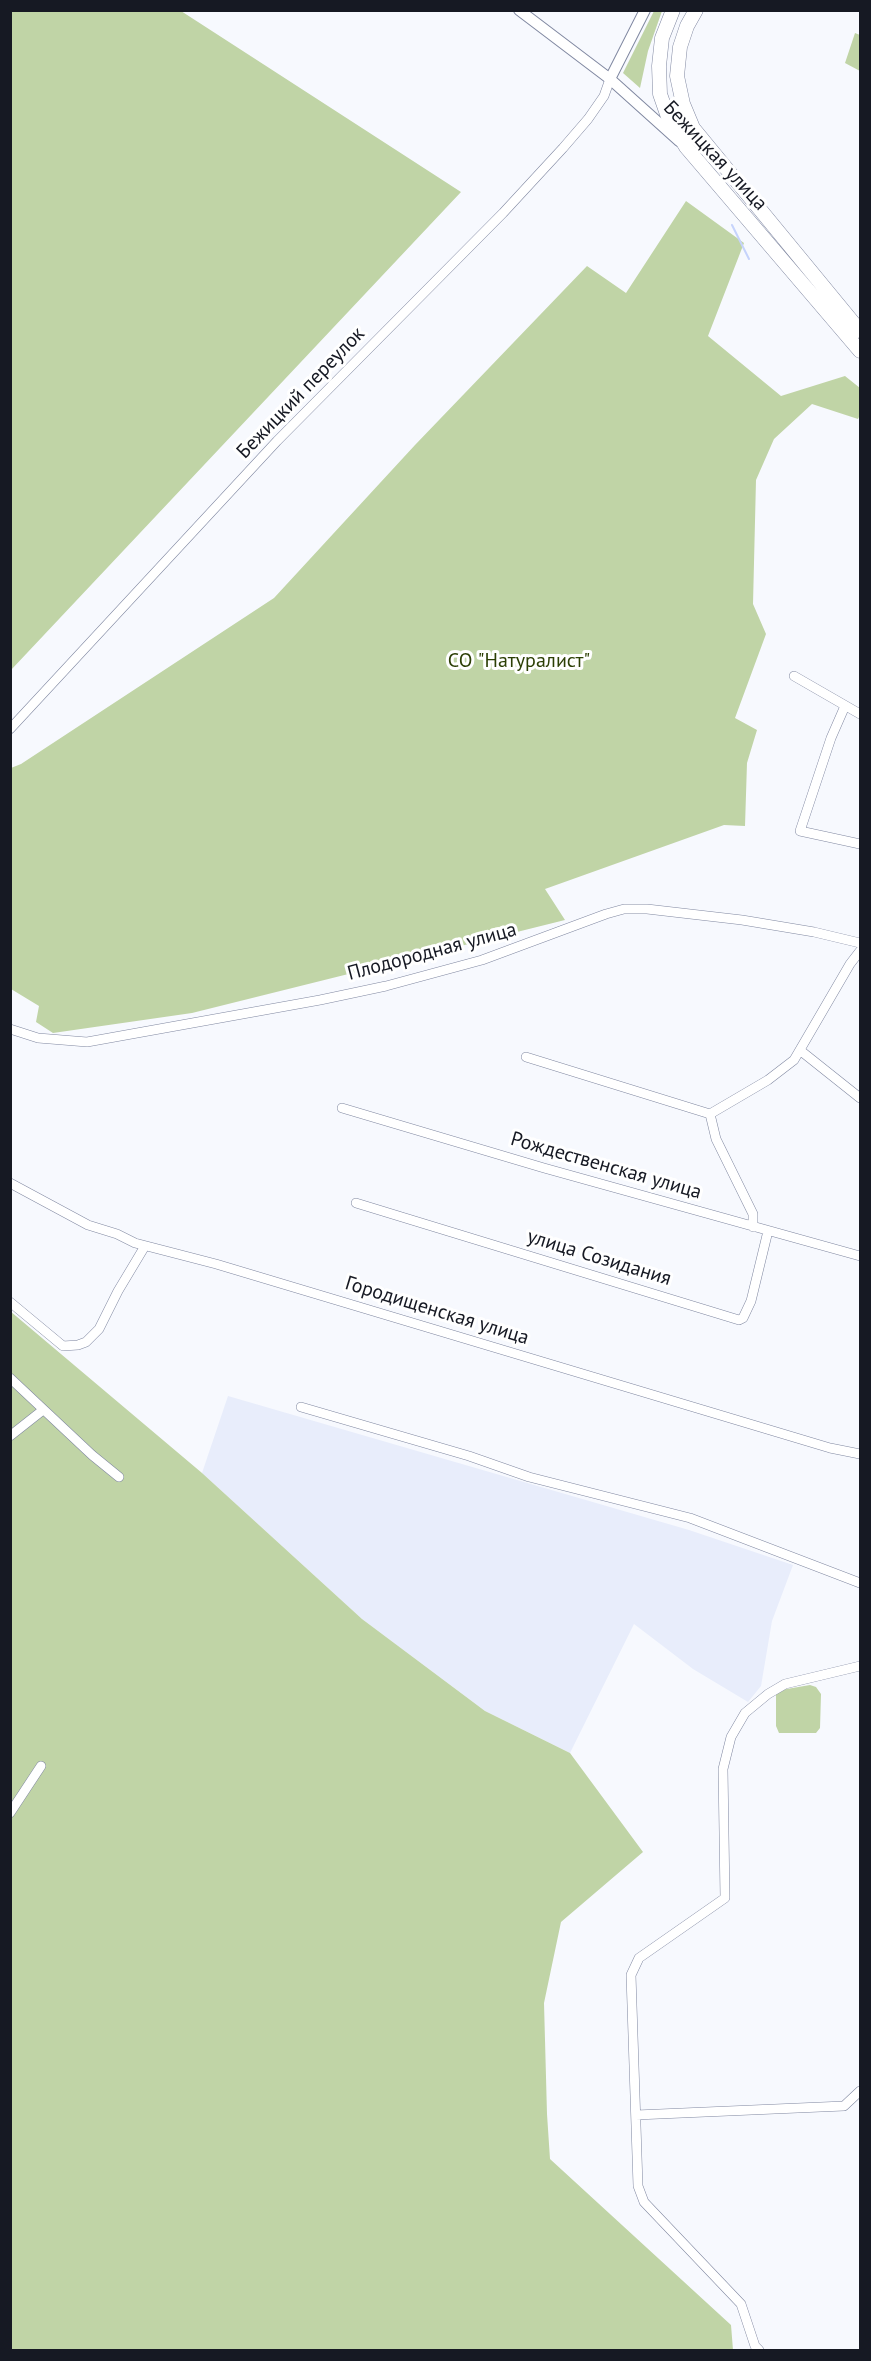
<!DOCTYPE html>
<meta charset="utf-8">
<style>
body{margin:0}
#map{position:relative;width:871px;height:2361px;overflow:hidden;background:#f7f9fe;font-family:"PT Sans",sans-serif}
canvas{display:block}
.frame{position:absolute;inset:0;border:12px solid #161923;pointer-events:none}
</style>
<div id="map">
<canvas width="871" height="2361"></canvas>
<div class="frame"></div>
</div>
<script>
const c = document.querySelector('canvas').getContext('2d');
c.lineJoin = 'round';
function fill(path, color) { c.fillStyle = color; c.fill(path, 'evenodd'); }
const shape = rows => new Path2D(rows.map(r => 'M' + r).join(''));
function stroke(path, color, width, dash) { c.strokeStyle = color; c.lineWidth = width; c.lineCap = dash ? 'butt' : 'round'; c.setLineDash(dash || []); c.stroke(path); }
function label(font, color, halo, rows, align = 'center') {
  c.font = font + ' "PT Sans",sans-serif'; c.lineWidth = 6; c.setLineDash([]); c.textBaseline = 'middle'; c.strokeStyle = halo; c.fillStyle = color; for (const [text, x, y, turn = 0] of rows) {
    c.save(); c.translate(x, y); c.rotate((+turn || 0) * Math.PI / 180); c.textAlign = isNaN(turn) ? turn : align; if (halo) c.strokeText(text, 0, 0); c.fillText(text, 0, 0); c.restore();
  }
}
const built = shape([
 [228,1396,689,1530,793,1565,772,1621,761,1686,748,1702,693,1669,634,1624,570,1753,485,1711,362,1619,202,1473]
]);
const green = shape([
 [11,10,181,11,461,192,11,670],
 [654,11,662,11,648,51,640,88,623,73],
 [855,33,860,35,860,71,845,63],
 [686,201,744,243,708,336,781,396,845,376,860,388,860,415,858,419,812,404,774,439,756,480,753,604,766,634,735,718,757,730,747,763,745,826,724,825,545,889,565,920,192,1013,53,1033,36,1022,39,1006,11,989,11,768,21,764,274,598,415,445,587,266,626,293],
 [10,1311,202,1473,362,1619,485,1711,570,1753,643,1852,561,1922,544,2003,547,2114,550,2159,731,2325,733,2350,11,2350],
 [810,1685,816,1687,821,1694,820,1728,816,1733,779,1733,776,1726,776,1694,781,1690]
]);
const stream = shape([
 [732,225,749,259]
]);
const minor = shape([
 [794,676,860,714],
 [845,706,831,738,800,831,860,844],
 [10,729,277,441,503,213,563,148,588,119,604,96,610,79],
 [10,1029,38,1038,87,1042,320,1000,386,986,482,960,606,914,624,909,647,909,742,920,814,932,860,943],
 [801,1051,860,1098],
 [526,1057,710,1114],
 [342,1108,544,1168,860,1256],
 [710,1114,768,1080,794,1060,850,964,860,951],
 [710,1114,716,1139,753,1214,753,1227],
 [10,1183,88,1225,117,1234,135,1243,216,1264,830,1448,860,1454],
 [356,1203,739,1320,743,1318,751,1301,768,1231],
 [10,1302,63,1346,78,1345,86,1342,99,1329,118,1291,145,1246],
 [10,1378,92,1455,119,1477],
 [301,1407,469,1456,529,1477,690,1518,860,1583],
 [10,1436,43,1410],
 [10,1813,41,1766],
 [636,2115,844,2106,860,2091],
 [759,2350,755,2346,741,2304,644,2202,638,2186,631,1975,639,1958,725,1898,723,1769,731,1737,745,1713,768,1694,785,1684,860,1666]
]);
const tertiary = shape([
 [519,10,610,79,679,141],
 [610,79,645,10]
]);
const primary = shape([
 [673,10,662,38,659,66,660,94,668,117,686,147,860,351],
 [696,10,687,26,680,47,677,76,683,104,693,128,860,331]
]);
const streetNames = [
 ["Бежицкая улица",715,156,47],
 ["Бежицкий переулок",301,393,-46],
 ["Плодородная улица",432,952,-15],
 ["Рождественская улица",606,1166,16],
 ["улица Созидания",599,1258,17],
 ["Городищенская улица",437,1311,17]
];
const parkNames = [
 ["СО \"Натуралист\"",519,661]
];
fill(built, '#e8edfb');
fill(green, '#c0d4a6');
stroke(stream, '#c6d3fc', 2);
stroke(minor, '#8088a1', 10);
stroke(tertiary, '#8088a1', 12);
stroke(primary, '#8088a1', 15);
stroke(minor, '#fff', 9);
stroke(tertiary, '#fff', 10);
stroke(primary, '#fff', 14);
label('20px', '#161923', '#fff', streetNames);
label('20px', '#2c3f05', '#fff', parkNames);
</script>
